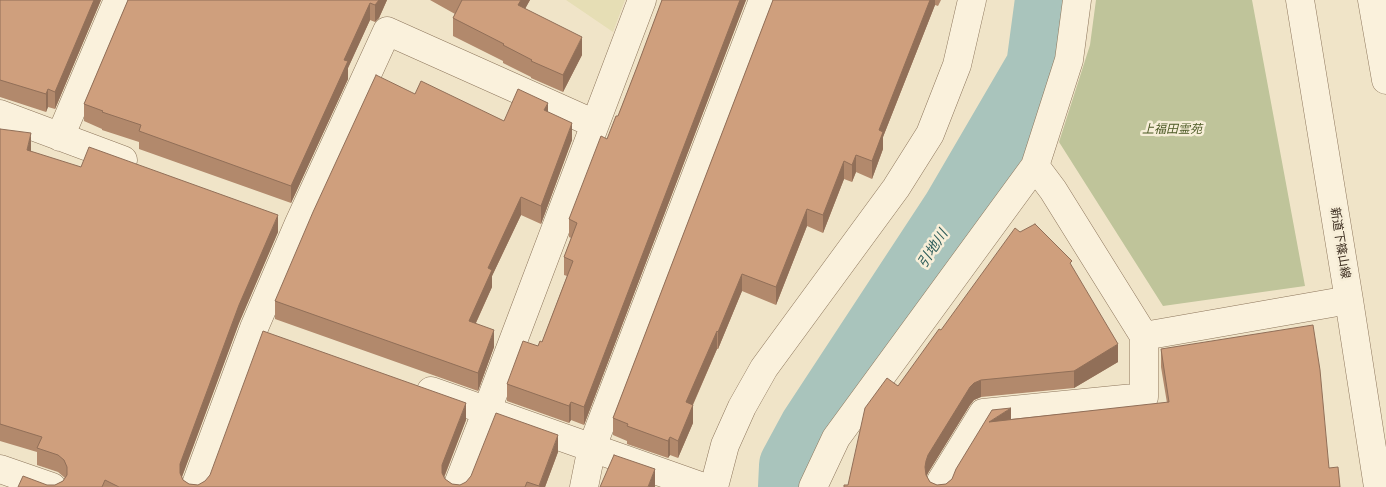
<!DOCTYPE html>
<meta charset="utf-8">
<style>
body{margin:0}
canvas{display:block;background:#f0e4c8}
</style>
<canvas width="1386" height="487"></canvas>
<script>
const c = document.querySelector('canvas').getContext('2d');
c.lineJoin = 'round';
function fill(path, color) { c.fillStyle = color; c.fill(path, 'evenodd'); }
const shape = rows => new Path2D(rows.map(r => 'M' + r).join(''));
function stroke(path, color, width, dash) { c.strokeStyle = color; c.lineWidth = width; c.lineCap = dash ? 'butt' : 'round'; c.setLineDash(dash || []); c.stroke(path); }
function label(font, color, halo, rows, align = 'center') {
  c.font = font + ' Literata,"Noto Sans JP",serif'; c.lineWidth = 5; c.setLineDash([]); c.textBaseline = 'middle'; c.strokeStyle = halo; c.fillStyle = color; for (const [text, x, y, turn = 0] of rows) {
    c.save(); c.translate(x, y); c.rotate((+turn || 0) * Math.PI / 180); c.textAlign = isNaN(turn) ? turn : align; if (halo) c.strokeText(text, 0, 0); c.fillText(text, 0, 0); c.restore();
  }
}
const farmland = shape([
 [566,0,625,0,613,32]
]);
const cemetery = shape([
 [1096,0,1252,0,1305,286,1163,306,1059,142,1090,45]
]);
const river = shape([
 [793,487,794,466,814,429,957,211,1041,67,1050,0]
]);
const minor = shape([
 [1300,0,1349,300,1378,487],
 [1372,0,1386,80],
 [0,114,123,160],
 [60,137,118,0],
 [1035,166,1053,190,1144,336,1349,300],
 [431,391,703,487],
 [0,469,52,487],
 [195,487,254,328,299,223,387,31,595,124],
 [457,487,487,410,642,0],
 [584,487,592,447,763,0],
 [714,487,725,445,742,407,764,368,896,188,930,134,957,65,972,0],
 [813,487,836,438,1035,166,1069,60,1077,0],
 [940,487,941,481,983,413,1144,397,1144,336]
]);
const wall = shape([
 [0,0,101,0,55,109,48,107,46,112,0,97],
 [128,0,387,0,379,18,375,22,370,20,348,68,348,79,291,203,139,149,139,142,102,130,102,129,84,121,84,104],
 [430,0,530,0,525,8,582,55,563,92,531,78,531,77,503,63,503,61,453,36,453,18,455,14],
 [662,0,746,0,584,425,571,420,569,423,507,401,507,384,538,346,542,342,567,276,564,275,564,257,571,238,569,237,569,219,618,116,637,67],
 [773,0,941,0,938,6,935,5,883,137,883,149,872,179,856,172,852,182,844,179,823,233,807,226,776,305,742,291,718,349,717,349,693,405,693,423,678,458,670,455,668,458,627,444,627,441,613,435,613,418],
 [415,94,504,121,548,112,572,140,541,224,521,215,492,276,492,287,476,323,494,347,478,391,275,319,275,301],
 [0,129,31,151,31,152,278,232,239,323,182,477,183,480,189,484,198,485,466,420,444,478,445,479,452,484,460,485,558,452,545,487,18,487,47,485,55,485,63,481,65,478,58,472,37,465,37,452,0,441],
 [1072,267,1118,362,1074,388,981,397,974,400,970,405,928,473,926,476,930,482,937,485,946,484,952,479,1011,419,1167,403,1161,367,1161,349,1329,468,1340,487,848,485,898,386,941,330]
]);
const shadedWall = shape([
 [94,0,101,0,55,109,55,92],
 [379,0,387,0,379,18,375,22,375,5],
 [521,0,530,0,518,22,518,5],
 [740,0,746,0,584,425,584,407],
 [930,0,935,0,935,5,883,137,883,149,872,179,872,161,879,130],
 [370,3,370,20,348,68,348,79,291,203,291,186,344,60],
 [582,37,582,55,563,92,563,75],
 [48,89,48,107,46,112,46,94],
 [548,103,548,120,544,110],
 [572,123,572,140,541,224,541,206],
 [31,133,31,151,27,167,27,150],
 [856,155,856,172,852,182,852,165],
 [844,161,844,179,823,233,823,215],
 [521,197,521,215,492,276,492,287,469,338,469,321,488,268],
 [807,209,807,226,776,305,776,287],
 [278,215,278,232,239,323,180,482,180,464,239,305],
 [742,274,742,291,718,349,718,332],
 [494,330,494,347,478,391,478,373],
 [717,331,717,349,686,420,686,402],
 [1118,344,1118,362,1074,388,1074,371],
 [981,380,981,397,974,400,970,405,928,473,926,478,925,467,926,461,928,455,970,387,974,383],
 [571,402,571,420,569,423,569,406],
 [466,403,466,420,442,482,442,465],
 [693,405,693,423,678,458,678,441],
 [1011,408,1011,426,989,422],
 [558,435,558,452,545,487,539,487],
 [670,437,670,455,668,458,668,441],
 [655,469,655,487,648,487]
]);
const building = shape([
 [0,0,94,0,55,92,48,89,46,94,0,80,0,0],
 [128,0,379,0,375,5,370,3,344,60,348,61,291,186,139,131,141,125,102,112,103,111,84,104,128,0],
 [462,0,521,0,518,5,582,37,563,75,531,61,532,60,503,45,504,44,453,18,462,0],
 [662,0,740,0,584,407,571,402,569,406,507,384,523,341,538,346,540,341,542,342,573,261,564,257,577,223,569,219,601,136,607,139,616,116,618,116,637,67,662,0],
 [773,0,930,0,879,130,883,132,872,161,856,155,852,165,844,161,823,215,807,209,776,287,742,274,718,332,717,331,686,402,693,405,678,441,670,437,668,441,627,426,628,424,613,418,773,0],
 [376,75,415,94,421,81,504,121,518,89,548,103,544,110,572,123,541,206,521,197,488,268,492,270,469,321,494,330,478,373,275,301,313,212,376,75],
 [0,129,31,133,27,150,81,167,89,147,278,215,239,305,180,464,180,473,183,480,189,484,198,485,205,481,210,475,263,331,466,403,442,465,442,473,445,479,452,484,460,485,466,482,471,476,496,413,558,435,539,486,527,482,525,487,119,487,105,480,102,487,18,487,23,476,47,485,55,485,63,481,67,475,67,467,64,460,58,455,37,448,42,437,0,424,0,129],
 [1035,224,1072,261,1070,263,1118,344,1074,371,981,380,974,383,970,387,928,455,926,461,925,467,926,475,930,482,937,485,946,484,952,479,956,469,992,410,1011,408,989,422,1169,402,1161,349,1313,325,1320,370,1329,468,1338,467,1340,487,844,487,844,485,848,485,865,408,887,378,898,386,939,329,941,330,1015,228,1020,232,1035,224],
 [614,455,655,469,648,487,600,487,614,455]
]);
const parkNames = [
 ["上福田霊苑",1172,129]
];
const streetNames = [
 ["新道下篠山線",1340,243,81]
];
const waterNames = [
 ["引地川",933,249,-57]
];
fill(farmland, '#e6deb5');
fill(cemetery, '#bfc49a');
stroke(river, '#a9c4bc', 70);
stroke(minor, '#8d765c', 29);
stroke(minor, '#faf1dc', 28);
fill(wall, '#b2896c');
fill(shadedWall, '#916f58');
fill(building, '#cf9f7d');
stroke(building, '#916f58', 1);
label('italic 12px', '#4d5a26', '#f7eed8', parkNames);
label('12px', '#3d2e20', '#f7eed8', streetNames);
label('italic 14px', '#2f5d5a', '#f7eed8', waterNames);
</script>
